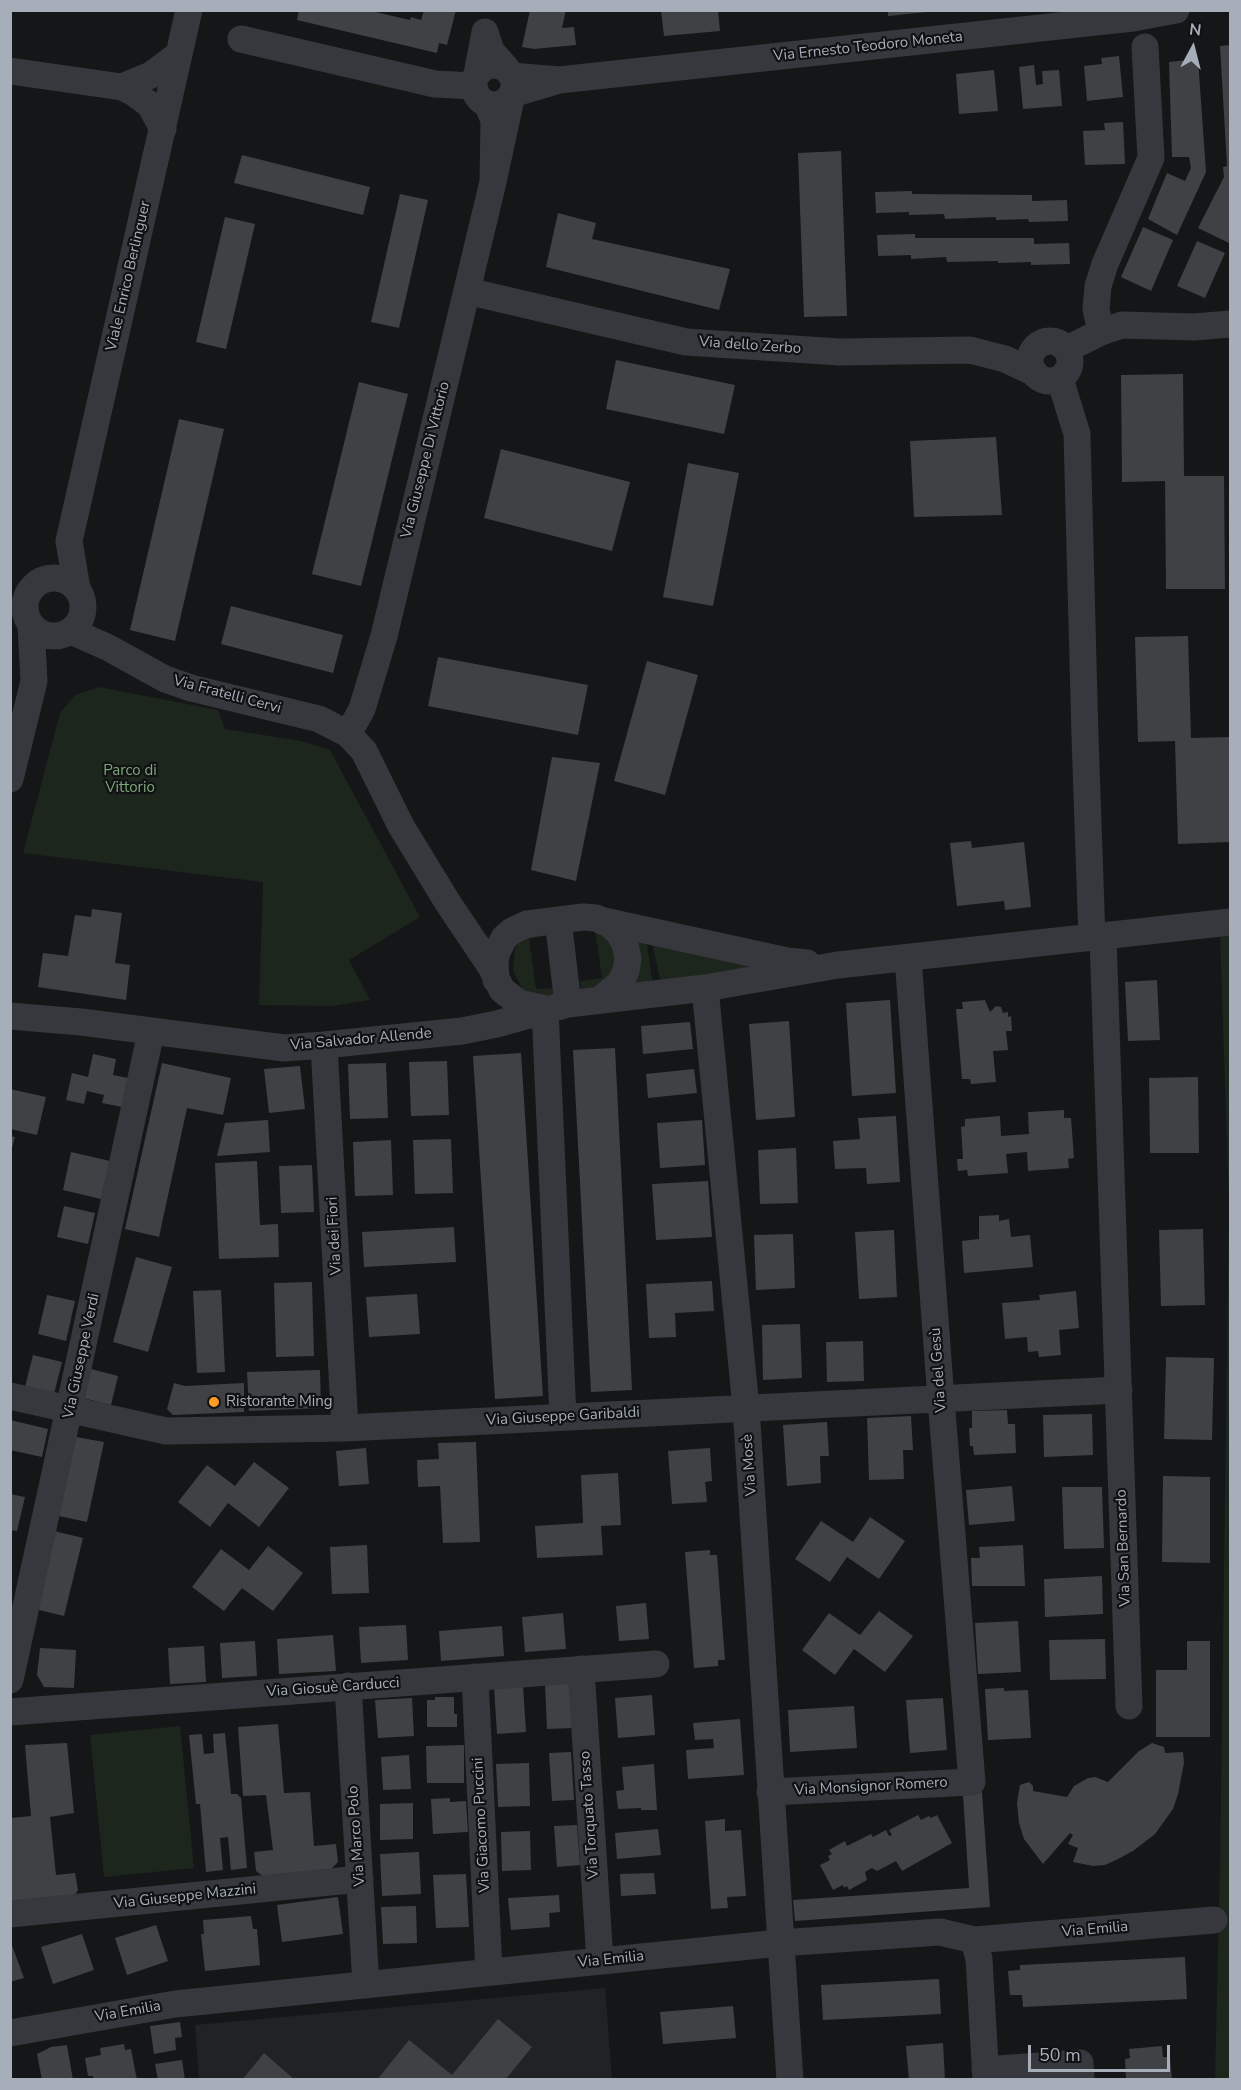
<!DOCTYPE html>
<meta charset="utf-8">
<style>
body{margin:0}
#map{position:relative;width:1241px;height:2090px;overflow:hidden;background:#151618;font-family:"Nunito Sans",sans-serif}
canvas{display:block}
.frame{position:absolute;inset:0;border:12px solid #a6aeb9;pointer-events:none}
.north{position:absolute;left:1163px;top:18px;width:60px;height:60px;-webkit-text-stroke:4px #101113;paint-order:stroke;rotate:7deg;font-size:16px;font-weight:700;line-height:24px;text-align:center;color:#a6aeb9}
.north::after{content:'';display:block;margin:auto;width:21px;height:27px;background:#a6aeb9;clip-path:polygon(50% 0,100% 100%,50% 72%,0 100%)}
.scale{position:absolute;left:1028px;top:2045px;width:142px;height:27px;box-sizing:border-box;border:3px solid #a6aeb9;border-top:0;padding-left:8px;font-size:18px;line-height:21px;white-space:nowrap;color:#a6aeb9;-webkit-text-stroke:4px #101113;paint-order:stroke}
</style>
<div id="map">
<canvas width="1241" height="2090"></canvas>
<div class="frame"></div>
<div class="north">N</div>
<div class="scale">50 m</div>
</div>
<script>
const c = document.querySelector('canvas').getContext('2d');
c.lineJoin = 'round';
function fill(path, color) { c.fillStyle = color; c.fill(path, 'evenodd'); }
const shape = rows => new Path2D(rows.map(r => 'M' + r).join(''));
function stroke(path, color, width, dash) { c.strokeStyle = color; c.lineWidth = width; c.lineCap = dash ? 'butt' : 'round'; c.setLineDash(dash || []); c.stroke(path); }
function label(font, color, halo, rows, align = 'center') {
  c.font = font + ' "Nunito Sans",sans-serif'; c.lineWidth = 4.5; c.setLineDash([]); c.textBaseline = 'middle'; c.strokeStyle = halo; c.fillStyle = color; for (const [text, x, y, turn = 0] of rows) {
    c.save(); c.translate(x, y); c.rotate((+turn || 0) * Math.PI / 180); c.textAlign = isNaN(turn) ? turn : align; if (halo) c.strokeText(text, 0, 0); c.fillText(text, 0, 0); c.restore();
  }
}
const built = shape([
 [605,1988,612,2079,199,2079,195,2025]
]);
const green = shape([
 [99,687,218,710,225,729,301,741,330,750,420,917,349,960,370,1000,333,1006,259,1005,263,882,23,853,60,713,75,695],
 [582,921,604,928,618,959,610,982,584,993,581,989,580,981,602,978,595,929,573,932],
 [529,931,550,935,529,939,536,989,555,988,553,996,539,997,523,990,513,971,515,949,522,937],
 [1230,934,1230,2079,1215,2080,1220,1866,1229,1204,1220,935],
 [646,938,653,985,630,988,633,941],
 [655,939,767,967,661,983,653,948],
 [180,1726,194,1868,104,1877,90,1735]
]);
const building = shape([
 [299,10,367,10,410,20,411,17,421,20,424,10,456,10,447,45,439,43,437,53,297,20],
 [530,10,566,10,562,28,574,27,576,45,534,49,522,47],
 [661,10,718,10,720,31,664,36],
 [888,10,927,10,927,12,888,16],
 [1230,45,1230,240,1229,243,1198,228,1224,177,1223,167,1227,166,1220,46],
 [1119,56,1123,97,1087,101,1084,66,1102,64,1101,58],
 [1198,59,1206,172,1177,235,1148,219,1167,173,1185,181,1191,168,1189,157,1172,157,1169,62],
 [1034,65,1036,85,1043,84,1042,71,1059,70,1062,106,1023,109,1019,67],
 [994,70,998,111,959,114,956,74],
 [1123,122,1125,164,1085,165,1083,131,1105,130,1104,123],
 [841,151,847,316,804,317,798,153],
 [242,155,370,187,363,215,234,183],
 [912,191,912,194,1032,195,1032,201,1067,200,1068,221,1029,222,1028,219,996,220,996,217,945,219,944,214,909,215,909,212,876,213,875,192],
 [400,194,428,200,399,328,371,322],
 [558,213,596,223,592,239,730,269,719,310,546,267],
 [225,217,255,224,226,349,196,342],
 [1143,227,1173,240,1151,291,1121,277],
 [915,234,915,238,1034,238,1034,244,1069,243,1070,264,1031,265,1031,262,998,263,998,261,947,262,946,257,911,259,911,255,878,256,877,235],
 [1197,241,1225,253,1205,298,1177,286],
 [616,360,735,385,724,434,606,409],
 [1183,374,1184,476,1224,476,1225,589,1166,589,1165,481,1122,482,1121,375],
 [359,382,408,394,361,586,312,574],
 [179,419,224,429,175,641,130,630],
 [996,437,1002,515,914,517,910,441],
 [501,449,630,482,612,551,484,518],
 [688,463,739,473,713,606,663,597],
 [231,606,343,635,333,673,221,644],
 [1188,636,1191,738,1230,737,1230,842,1178,844,1175,741,1138,742,1135,637],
 [438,657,588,685,578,735,428,706],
 [647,661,698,675,665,795,614,781],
 [552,757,600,763,576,881,531,870],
 [971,841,972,848,1024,842,1031,907,1005,910,1004,901,957,906,950,843],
 [92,909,122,913,115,963,130,965,126,1000,38,987,43,953,68,956,75,915,91,917],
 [1157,980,1160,1040,1128,1041,1125,982],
 [890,1000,896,1093,852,1096,846,1003],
 [985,1000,990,1012,996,1006,1001,1007,1003,1013,1008,1012,1008,1017,1011,1016,1012,1031,1006,1031,1008,1050,993,1051,996,1082,971,1084,970,1079,962,1079,956,1009,963,1009,962,1002],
 [789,1021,795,1117,756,1120,749,1024],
 [690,1022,693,1049,643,1054,641,1026],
 [615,1048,632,1390,591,1392,573,1050],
 [521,1053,543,1396,495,1399,473,1056],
 [93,1054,116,1059,113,1075,128,1078,122,1107,102,1103,104,1095,87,1091,84,1104,66,1100,72,1073,88,1077],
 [447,1061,449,1115,411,1116,409,1062],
 [162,1063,231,1078,223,1115,187,1108,159,1237,125,1229],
 [386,1063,388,1118,350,1119,348,1064],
 [300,1066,305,1109,269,1113,264,1069],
 [694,1069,697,1093,648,1098,646,1074],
 [1198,1077,1199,1153,1150,1153,1149,1078],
 [10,1089,46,1097,37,1135,10,1129],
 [1064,1110,1064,1118,1071,1118,1074,1158,1068,1159,1069,1168,1028,1171,1027,1152,1006,1154,1008,1173,968,1176,967,1170,958,1171,957,1159,963,1159,961,1127,965,1126,965,1119,1000,1116,1001,1136,1029,1134,1028,1112],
 [896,1116,900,1182,867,1184,866,1168,835,1169,833,1141,860,1139,858,1118],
 [268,1120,270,1152,217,1156,225,1123],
 [702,1120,705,1165,660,1168,657,1123],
 [10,1136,15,1137,11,1152,10,1152],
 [451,1139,453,1193,415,1194,413,1140],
 [391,1140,393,1195,355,1196,353,1142],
 [796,1148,798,1203,760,1204,758,1150],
 [71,1152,110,1161,101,1199,63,1190],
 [257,1161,260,1225,278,1224,279,1257,219,1259,215,1163],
 [312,1165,314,1212,281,1213,279,1166],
 [708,1181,712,1237,656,1240,652,1184],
 [64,1206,95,1213,88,1244,57,1237],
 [999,1215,999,1221,1009,1219,1011,1237,1030,1235,1033,1267,964,1273,962,1241,979,1239,979,1216],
 [454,1227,456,1262,364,1267,362,1232],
 [1203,1229,1205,1305,1161,1306,1159,1230],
 [894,1230,897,1297,859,1299,855,1232],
 [793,1234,795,1288,756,1290,754,1235],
 [136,1257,172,1267,148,1352,113,1342],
 [712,1281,714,1311,675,1313,676,1337,649,1338,646,1284],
 [312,1282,314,1356,276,1357,274,1283],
 [221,1290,225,1372,197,1373,193,1291],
 [1076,1291,1079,1328,1059,1330,1061,1355,1039,1357,1038,1351,1028,1352,1027,1337,1005,1339,1002,1303,1040,1300,1039,1295],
 [417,1294,420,1334,369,1337,366,1297],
 [47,1295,75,1301,66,1341,38,1334],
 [800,1324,802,1378,763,1380,762,1325],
 [863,1341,864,1381,827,1382,826,1342],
 [33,1355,62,1362,54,1394,25,1387],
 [1166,1357,1214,1358,1212,1440,1164,1439],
 [91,1369,118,1376,111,1405,83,1398],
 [320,1370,321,1408,249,1411,247,1372],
 [174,1383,185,1386,244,1383,244,1412,173,1415,167,1409],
 [1007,1410,1008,1424,1015,1424,1016,1453,974,1455,973,1446,970,1446,969,1428,972,1428,972,1411],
 [1092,1414,1093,1455,1044,1457,1043,1415],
 [911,1416,913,1450,903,1450,904,1479,869,1480,867,1418],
 [10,1420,48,1429,42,1457,10,1450],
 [827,1422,829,1456,820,1456,821,1483,787,1486,783,1425],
 [76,1437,104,1442,87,1522,59,1516],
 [476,1442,480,1542,443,1543,440,1486,418,1487,417,1460,439,1459,438,1443],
 [366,1448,369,1484,339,1486,336,1451],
 [710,1448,712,1481,705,1482,707,1502,672,1504,668,1451],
 [254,1462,289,1488,259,1527,228,1503,210,1527,178,1502,207,1465,235,1486],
 [618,1473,621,1525,601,1526,603,1555,537,1558,535,1526,583,1523,581,1475],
 [1163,1476,1210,1477,1210,1563,1162,1562],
 [1012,1486,1015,1521,969,1525,966,1490],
 [1062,1487,1102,1487,1104,1548,1064,1549],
 [10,1494,25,1497,17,1531,10,1530],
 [870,1517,905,1541,879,1579,847,1557,830,1582,795,1559,821,1521,853,1542],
 [54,1531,83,1538,64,1616,35,1609],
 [367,1545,369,1593,332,1594,330,1547],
 [1023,1545,1025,1586,972,1586,971,1558,980,1558,979,1547],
 [268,1546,303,1573,273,1611,242,1588,224,1611,192,1587,221,1549,249,1570],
 [710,1550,710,1555,717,1555,725,1660,718,1660,718,1666,694,1668,685,1552],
 [1102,1576,1103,1614,1045,1617,1044,1579],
 [646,1603,649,1639,619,1641,616,1606],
 [879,1611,913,1636,885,1672,854,1649,835,1675,802,1650,829,1613,860,1635],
 [563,1613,566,1649,525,1652,522,1617],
 [1018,1621,1021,1672,978,1674,975,1623],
 [406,1625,408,1660,361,1663,359,1627],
 [502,1626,504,1656,441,1661,439,1631],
 [333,1635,336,1671,279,1674,277,1639],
 [1105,1639,1106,1679,1050,1680,1049,1640],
 [255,1641,257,1676,222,1678,220,1643],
 [1187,1641,1210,1641,1210,1737,1156,1737,1156,1670,1187,1670],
 [204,1646,206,1682,170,1684,168,1648],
 [40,1648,76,1650,74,1688,44,1687,37,1675],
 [571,1682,574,1728,547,1729,545,1683],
 [523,1685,526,1732,497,1734,494,1687],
 [1004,1688,1004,1691,1028,1690,1031,1738,988,1740,985,1689],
 [652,1695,655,1735,618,1738,615,1698],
 [435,1697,454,1697,454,1714,457,1714,457,1727,427,1727,427,1700,435,1700],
 [412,1698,414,1736,378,1738,375,1700],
 [943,1698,947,1750,910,1753,906,1700],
 [854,1706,857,1748,790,1752,788,1710],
 [740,1719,744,1775,688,1779,686,1750,714,1748,713,1739,695,1740,693,1723],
 [278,1724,284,1793,310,1792,314,1846,336,1844,338,1862,330,1870,263,1876,256,1871,254,1852,273,1850,266,1795,243,1796,238,1727],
 [225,1733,231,1794,237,1794,241,1798,247,1868,231,1870,228,1837,220,1838,223,1870,206,1872,200,1804,196,1804,189,1735,202,1734,204,1754,214,1753,213,1734],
 [67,1743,74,1813,50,1817,56,1875,75,1873,78,1890,72,1899,10,1906,10,1818,31,1816,25,1745],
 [1152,1743,1164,1747,1165,1753,1183,1752,1184,1763,1178,1794,1173,1809,1155,1834,1133,1851,1118,1859,1105,1865,1093,1866,1073,1862,1078,1848,1068,1844,1073,1835,1070,1833,1043,1864,1024,1839,1019,1823,1017,1803,1020,1785,1029,1782,1033,1786,1033,1791,1067,1797,1074,1786,1088,1778,1095,1777,1108,1782,1139,1751],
 [464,1745,464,1783,427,1783,426,1746],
 [571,1752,574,1800,552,1801,549,1753],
 [409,1755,411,1789,383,1790,381,1757],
 [529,1763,530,1806,498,1807,496,1764],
 [654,1764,657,1810,641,1810,641,1808,618,1809,616,1791,624,1790,622,1767],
 [982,1792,990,1907,795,1921,793,1900,969,1888,963,1794],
 [450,1798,450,1802,466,1801,468,1832,433,1834,431,1799],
 [413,1803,413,1839,380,1840,380,1804],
 [918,1815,921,1820,929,1816,931,1818,937,1815,952,1843,902,1871,896,1861,877,1871,872,1868,865,1872,867,1880,849,1890,847,1886,844,1888,843,1885,833,1890,820,1865,830,1860,828,1856,832,1854,829,1850,845,1841,847,1846,871,1834,873,1837,886,1830,889,1836,892,1835,889,1830],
 [725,1819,725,1831,741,1830,746,1896,727,1897,728,1908,711,1909,705,1821],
 [577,1825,580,1865,557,1867,554,1826],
 [658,1829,661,1855,617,1859,615,1833],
 [530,1831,531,1870,502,1871,501,1832],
 [419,1852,421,1894,382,1896,380,1854],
 [654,1873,656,1894,621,1896,620,1874],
 [466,1874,469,1927,436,1928,433,1875],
 [559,1895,560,1912,549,1913,550,1927,511,1930,508,1898],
 [338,1897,343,1934,282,1942,277,1905],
 [416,1906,417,1943,383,1944,381,1907],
 [251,1916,253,1929,257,1929,260,1965,205,1971,201,1934,204,1934,203,1920],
 [156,1925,168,1961,127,1975,115,1938],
 [82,1934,94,1970,53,1984,41,1947],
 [10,1940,24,1978,10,1982],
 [1185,1957,1187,1999,1023,2007,1022,1995,1010,1995,1008,1971,1020,1970,1020,1965],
 [939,1979,941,2014,823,2020,821,1985],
 [733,2006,736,2038,663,2044,660,2012],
 [498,2019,532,2047,505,2080,377,2080,409,2040,452,2075],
 [180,2022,182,2037,175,2038,176,2050,154,2054,150,2026],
 [943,2043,945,2080,909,2080,906,2046],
 [124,2044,125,2050,131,2049,137,2080,93,2080,93,2076,88,2076,85,2058,101,2055,100,2048],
 [67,2045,73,2080,42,2080,37,2054,51,2047],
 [1162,2046,1163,2057,1170,2057,1172,2080,1126,2080,1125,2059,1130,2058,1129,2049],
 [264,2053,295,2080,242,2080],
 [182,2060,185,2080,158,2080,155,2064]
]);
const minor = shape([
 [241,39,435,84,474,86],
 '474 85a20 20 0 1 1 40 0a20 20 0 1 1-40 0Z',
 [10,71,122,87],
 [477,74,485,32,491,51,506,68],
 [559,80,1133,18,1176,10],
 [487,104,494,120,493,182,512,94,559,80,512,76],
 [163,129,150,105,134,93,122,87,151,75,179,54],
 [467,291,686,342,840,352,970,350,1005,359,1035,373],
 [1101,332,1096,309,1098,286,1105,264,1151,158,1145,47],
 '1030 361a20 20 0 1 1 40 0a20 20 0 1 1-40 0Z',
 [1067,349,1101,332,1122,325,1194,327,1230,324],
 [1060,379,1077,434,1085,737,1092,938],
 '25 607a29 29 0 1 1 58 0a29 29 0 1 1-58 0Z',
 [77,589,69,541,189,10],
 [71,631,109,648,165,679,191,688,319,719,348,734,364,751,401,826,448,903,491,967,502,990,519,1003,545,1009],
 [348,734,362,709,384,636,493,182],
 [10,779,34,681,31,626],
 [558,920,568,1004],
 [604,921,787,961,807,963],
 [1103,937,1129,1706],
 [496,980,495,961,497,952,504,938,512,931,527,924,583,917,596,918,609,924,619,933,625,944,628,958,626,971,620,983,601,999],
 [705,988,746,1408,790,2080],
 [545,1009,563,1417],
 [10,1016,81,1022,284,1048,324,1045,462,1031,497,1024,568,1004,705,988,838,965,1230,922],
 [324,1045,345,1428],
 [10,1396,166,1431,345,1428,1119,1390],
 [581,1669,600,1961],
 [475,1677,489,1972],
 [10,1680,151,1032],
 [348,1686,366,1985],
 [10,1712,656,1664],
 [770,1792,972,1782,941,1399,908,958],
 [10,1914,360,1879],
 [974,1940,979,1959,986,2080],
 [10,2033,175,2004,780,1943,940,1932,974,1940,1214,1920],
 [985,2070,1080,2063,1081,2080]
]);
const markers = [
 [214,1402,6,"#ff9b26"]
];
const streetNames = [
 ["Via Ernesto Teodoro Moneta",868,47,-6],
 ["Viale Enrico Berlinguer",129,276,-77],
 ["Via dello Zerbo",750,346,4],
 ["Via Giuseppe Di Vittorio",426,460,-76],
 ["Via Fratelli Cervi",227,695,15],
 ["Via Salvador Allende",361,1040,-5],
 ["Via dei Fiori",335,1236,-93],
 ["Via Giuseppe Verdi",82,1356,-78],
 ["Via del Gesù",939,1370,-94],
 ["Via Giuseppe Garibaldi",563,1417,-3],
 ["Via Mosè",750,1465,-94],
 ["Via San Bernardo",1124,1548,-92],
 ["Via Giosuè Carducci",333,1688,-4],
 ["Via Monsignor Romero",871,1787,-3],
 ["Via Torquato Tasso",590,1815,-94],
 ["Via Giacomo Puccini",482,1825,-93],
 ["Via Marco Polo",357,1836,-94],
 ["Via Giuseppe Mazzini",185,1897,-6],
 ["Via Emilia",1095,1930,-5],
 ["Via Emilia",611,1960,-6],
 ["Via Emilia",128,2012,-10]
];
const parkNames = [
 ["Parco di",130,771],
 ["Vittorio",130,788]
];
const poiNames = [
 ["Ristorante Ming",226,1402]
];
fill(built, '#212225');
fill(green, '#1d261d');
fill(building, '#3f4145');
stroke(minor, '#36383d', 27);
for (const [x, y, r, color] of markers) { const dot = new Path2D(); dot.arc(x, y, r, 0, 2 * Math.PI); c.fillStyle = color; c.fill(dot); stroke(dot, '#101113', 2); }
label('15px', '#a6aeb9', '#101113', streetNames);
label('15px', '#7ea67b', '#101113', parkNames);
label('15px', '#a6aeb9', '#101113', poiNames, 'left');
</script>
